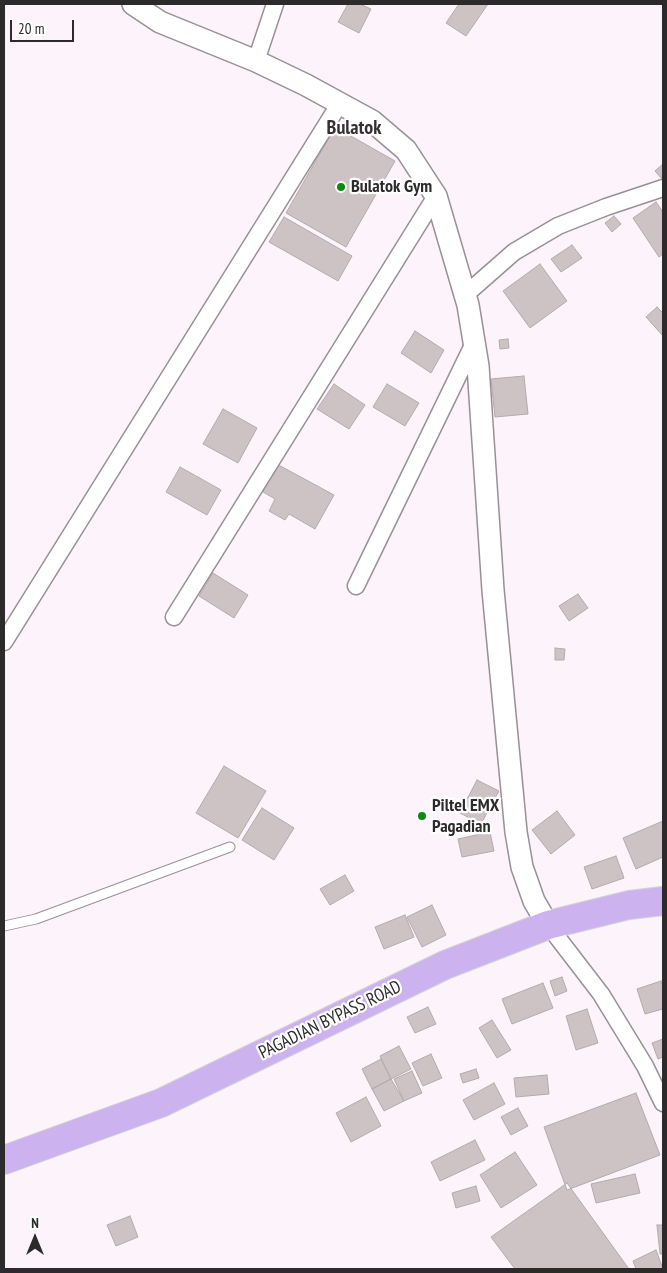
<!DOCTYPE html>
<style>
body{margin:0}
#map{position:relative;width:667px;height:1273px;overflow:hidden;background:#fcf4fa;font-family:"PT Sans Narrow",sans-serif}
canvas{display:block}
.frame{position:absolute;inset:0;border:5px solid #2d2a2c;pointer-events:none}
.north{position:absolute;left:10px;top:1213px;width:50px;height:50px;-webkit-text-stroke:4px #fff;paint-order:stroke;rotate:0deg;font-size:14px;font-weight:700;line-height:20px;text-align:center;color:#2d2a2c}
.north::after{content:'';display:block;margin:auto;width:18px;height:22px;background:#2d2a2c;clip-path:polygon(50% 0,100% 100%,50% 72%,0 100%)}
.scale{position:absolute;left:10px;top:20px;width:64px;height:22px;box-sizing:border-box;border:2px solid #2d2a2c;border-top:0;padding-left:6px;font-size:15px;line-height:18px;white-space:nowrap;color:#2d2a2c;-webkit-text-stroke:4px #fff;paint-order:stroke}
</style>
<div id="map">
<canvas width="667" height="1273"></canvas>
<div class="frame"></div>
<div class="north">N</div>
<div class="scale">20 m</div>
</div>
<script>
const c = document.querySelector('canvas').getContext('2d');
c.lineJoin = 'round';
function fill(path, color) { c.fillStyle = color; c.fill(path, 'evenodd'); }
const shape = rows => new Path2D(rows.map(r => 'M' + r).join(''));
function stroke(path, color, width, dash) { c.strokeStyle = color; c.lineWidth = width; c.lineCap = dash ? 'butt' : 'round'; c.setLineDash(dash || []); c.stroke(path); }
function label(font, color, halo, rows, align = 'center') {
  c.font = font + ' "PT Sans Narrow",sans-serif'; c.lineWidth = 4.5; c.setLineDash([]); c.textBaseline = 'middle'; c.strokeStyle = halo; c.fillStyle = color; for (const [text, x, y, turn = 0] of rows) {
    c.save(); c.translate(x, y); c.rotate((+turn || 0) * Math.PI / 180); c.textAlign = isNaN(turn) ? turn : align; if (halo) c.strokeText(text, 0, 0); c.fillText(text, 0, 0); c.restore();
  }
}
const building = shape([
 [348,4,360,4,371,9,359,33,338,22,348,4],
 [459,4,488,4,466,36,446,23,459,4],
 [335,127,395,161,346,247,286,213,335,127],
 [663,164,663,180,655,171,663,164],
 [656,202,663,212,663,254,659,257,633,218,656,202],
 [614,216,621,224,612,232,605,223,614,216],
 [284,217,352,256,338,281,269,242,284,217],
 [572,245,582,258,561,272,551,259,572,245],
 [540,264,567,301,530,328,503,291,540,264],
 [657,307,663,313,663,336,646,317,657,307],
 [415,331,444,350,431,373,401,353,415,331],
 [508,339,509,348,500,349,499,340,508,339],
 [524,376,528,414,495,417,491,379,524,376],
 [334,384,365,405,349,429,317,409,334,384],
 [387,384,419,403,405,426,373,407,387,384],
 [223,409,257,428,238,463,203,444,223,409],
 [273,462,334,495,315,529,289,514,285,520,269,511,275,499,258,489,273,462],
 [180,467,221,490,207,515,166,492,180,467],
 [213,573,248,595,234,618,199,596,213,573],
 [578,594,588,608,569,621,559,606,578,594],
 [555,648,565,649,564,660,555,660,555,648],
 [224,766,266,791,238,838,196,813,224,766],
 [477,780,499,791,481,824,460,813,477,780],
 [262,808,294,828,274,860,242,840,262,808],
 [557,811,575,835,551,854,532,830,557,811],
 [663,821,663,857,636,869,623,838,663,821],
 [490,832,494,851,462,857,458,839,490,832],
 [616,856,624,878,592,889,584,867,616,856],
 [345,875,354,891,330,905,320,889,345,875],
 [432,905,446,935,422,947,407,917,432,905],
 [405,915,414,937,384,949,375,927,405,915],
 [562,977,567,991,555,996,550,981,562,977],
 [661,981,663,987,663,1009,645,1014,637,989,661,981],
 [543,983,553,1008,512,1024,502,999,543,983],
 [428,1007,436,1024,415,1033,407,1017,428,1007],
 [587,1009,598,1043,576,1050,566,1016,587,1009],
 [492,1020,511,1050,497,1058,479,1028,492,1020],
 [663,1039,663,1057,658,1059,652,1043,663,1039],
 [399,1046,411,1069,391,1079,380,1056,399,1046],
 [431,1054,442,1078,423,1086,412,1063,431,1054],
 [381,1059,391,1079,372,1089,362,1069,381,1059],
 [476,1069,479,1078,463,1083,460,1074,476,1069],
 [412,1071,422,1093,404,1101,394,1079,412,1071],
 [547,1075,549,1094,516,1097,514,1078,547,1075],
 [391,1079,404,1101,384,1111,372,1089,391,1079],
 [494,1083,505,1104,474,1120,463,1100,494,1083],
 [636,1093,660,1155,567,1190,544,1127,636,1093],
 [366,1097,381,1126,351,1142,336,1113,366,1097],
 [518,1108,528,1126,511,1135,501,1117,518,1108],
 [475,1140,485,1160,440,1181,431,1162,475,1140],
 [515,1152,537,1185,501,1208,480,1175,515,1152],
 [635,1174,640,1193,596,1203,591,1184,635,1174],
 [567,1183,629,1269,515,1269,491,1237,567,1183],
 [476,1186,480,1201,456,1208,452,1193,476,1186],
 [130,1216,138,1237,116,1246,107,1225,130,1216],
 [657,1225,663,1225,663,1254,660,1254,657,1225],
 [656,1250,663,1269,636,1269,633,1261,656,1250]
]);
const service = shape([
 [4,926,36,919,230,847]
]);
const minor = shape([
 [256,61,275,4],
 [465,295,514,252,558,226,606,207,663,188],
 [356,586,474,343],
 [174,617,436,196],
 [4,642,340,103],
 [548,925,601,994,645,1066,663,1103]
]);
const tertiary = shape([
 [133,4,160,22,256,61,306,85,372,121,406,150,436,196,468,305,478,366,493,590,516,832,522,867,534,901,548,925]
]);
const trunk = shape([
 [4,1160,161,1103,445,965,548,925,629,905,663,901]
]);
const markers = [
 [341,187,5,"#0d8910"],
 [422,816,5,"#0d8910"]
];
const poiNames = [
 ["Bulatok Gym",351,187],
 ["Piltel EMX",432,806],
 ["Pagadian",432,827]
];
const streetNames = [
 ["PAGADIAN BYPASS ROAD",330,1020,-26]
];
const quarterNames = [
 ["Bulatok",354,128]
];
fill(building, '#cdc3c4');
stroke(building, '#b5aaab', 1);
stroke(service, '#989096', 11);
stroke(minor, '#989096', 19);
stroke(tertiary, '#989096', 24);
stroke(trunk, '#d5d4d5', 30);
stroke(service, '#fff', 9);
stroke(minor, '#fff', 16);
stroke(tertiary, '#fff', 21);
stroke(trunk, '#ccb3ef', 28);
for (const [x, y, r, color] of markers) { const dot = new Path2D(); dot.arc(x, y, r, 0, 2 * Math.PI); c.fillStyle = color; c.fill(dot); stroke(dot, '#fff', 2); }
label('bold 18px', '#2d2a2c', '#fff', poiNames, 'left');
label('18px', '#2d2a2c', '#fff', streetNames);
label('bold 20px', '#362f34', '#fff', quarterNames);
</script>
